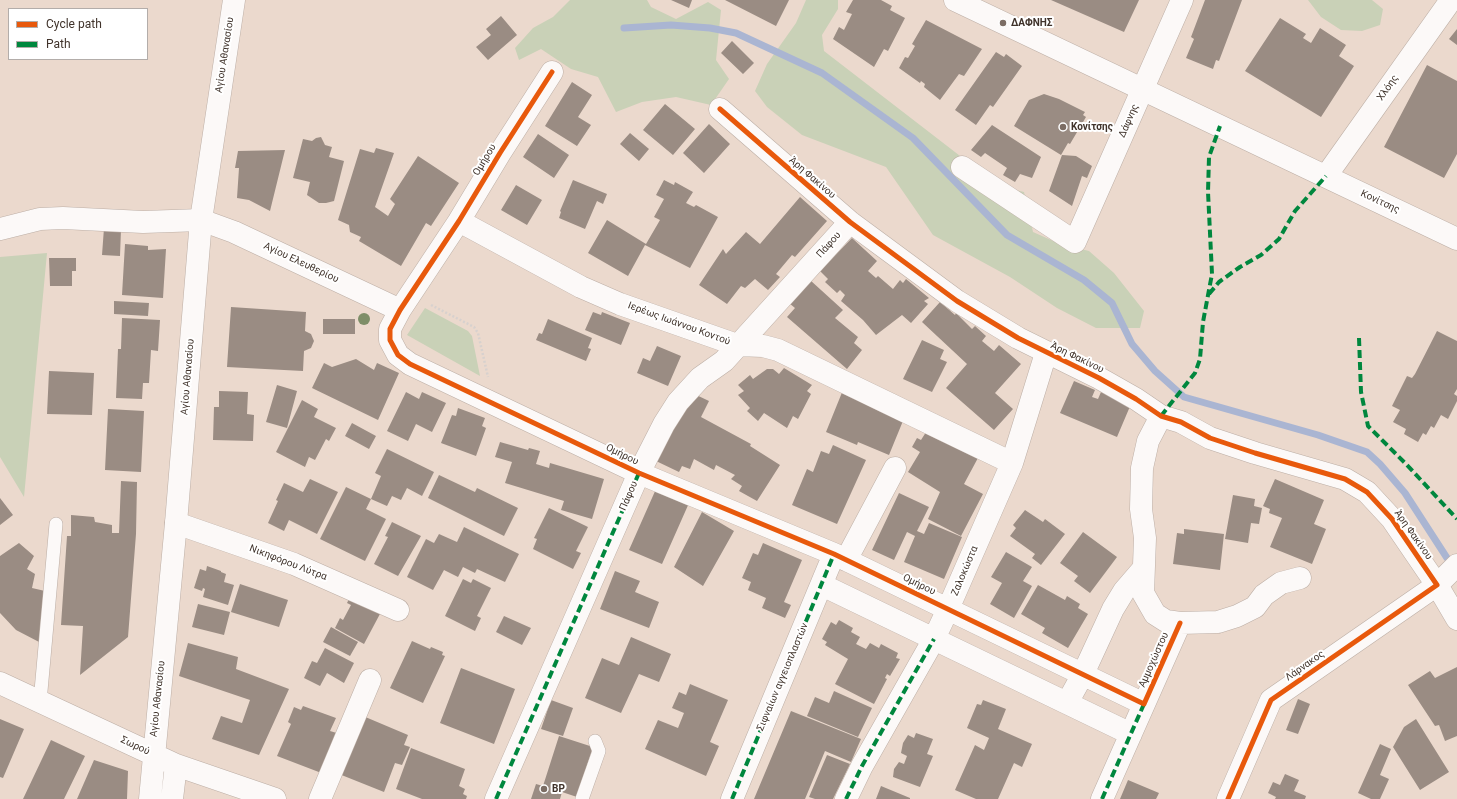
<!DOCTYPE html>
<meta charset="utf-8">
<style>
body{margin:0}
#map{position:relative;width:1457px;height:799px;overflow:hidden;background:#ebd9cd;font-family:Roboto,sans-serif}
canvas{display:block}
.legend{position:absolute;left:8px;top:8px;width:140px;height:52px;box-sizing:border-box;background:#fff;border:1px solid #b3adaa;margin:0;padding:5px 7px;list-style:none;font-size:12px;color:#40332b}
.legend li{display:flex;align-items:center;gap:8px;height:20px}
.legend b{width:20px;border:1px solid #b3adaa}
</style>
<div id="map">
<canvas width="1457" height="799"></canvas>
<ul class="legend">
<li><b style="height:5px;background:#e8590c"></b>Cycle path</li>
<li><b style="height:5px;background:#00873e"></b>Path</li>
</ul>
</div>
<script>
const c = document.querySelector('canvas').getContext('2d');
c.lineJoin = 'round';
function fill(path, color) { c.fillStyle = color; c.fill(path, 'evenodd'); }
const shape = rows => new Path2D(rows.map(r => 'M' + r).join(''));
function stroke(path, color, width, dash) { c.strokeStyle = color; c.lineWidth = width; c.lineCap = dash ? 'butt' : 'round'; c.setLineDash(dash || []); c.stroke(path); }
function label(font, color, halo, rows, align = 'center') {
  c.font = font + ' Roboto,sans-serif'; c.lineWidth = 4; c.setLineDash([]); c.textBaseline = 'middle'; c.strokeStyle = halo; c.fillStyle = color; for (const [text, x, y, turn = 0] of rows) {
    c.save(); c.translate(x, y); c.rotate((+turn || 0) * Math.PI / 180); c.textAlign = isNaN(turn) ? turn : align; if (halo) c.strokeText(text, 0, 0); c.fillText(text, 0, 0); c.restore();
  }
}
const green = shape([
 [570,0,647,0,651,7,676,19,708,2,721,10,716,60,729,79,711,105,676,97,642,102,616,112,598,77,571,69,541,49,519,60,515,48,533,28,553,17],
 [806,0,838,0,838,9,822,35,824,51,999,186,1024,192,1033,232,1060,244,1089,251,1114,273,1144,311,1140,328,1096,328,1057,308,1010,277,933,235,886,167,802,135,767,107,755,91,767,64,796,23],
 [1308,0,1372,0,1383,9,1380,25,1362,31,1341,30,1321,17],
 [47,253,24,497,0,457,0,257],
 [425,308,468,331,472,336,480,376,407,335]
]);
const stream = shape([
 [624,28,671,25,710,28,736,33,822,73,913,138,1007,235,1084,280,1112,303,1132,344,1155,371,1184,397,1318,435,1367,452,1380,464,1405,493,1447,558]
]);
const building = shape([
 [671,0,692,0,689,8],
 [725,0,789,0,776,26],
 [853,0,881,0,892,6,890,10,905,18,888,51,884,49,874,67,833,39,839,27,844,30,852,14,846,12],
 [1051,0,1139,0,1124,32],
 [1205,0,1242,0,1219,61,1216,60,1213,69,1186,58,1194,39,1191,37],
 [501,16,517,35,488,60,476,47,491,35,486,29],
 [1280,18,1306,34,1303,38,1311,43,1320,28,1346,45,1339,56,1354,66,1321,117,1245,71],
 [926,20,982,49,964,76,959,74,940,100,924,87,925,84,921,81,920,83,899,68,905,57,908,58,915,46,912,44],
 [1457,29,1457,45,1449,39],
 [732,41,754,63,743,74,721,53],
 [996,52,1004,57,1006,54,1022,66,993,107,990,105,976,125,955,110],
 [1427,65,1457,81,1457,154,1444,178,1384,147],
 [572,82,592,95,578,117,591,125,577,146,545,126],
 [1044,94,1059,99,1085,112,1083,115,1086,117,1070,144,1068,143,1061,155,1014,126,1029,100],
 [665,104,695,129,673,155,643,130],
 [709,124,730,144,704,173,683,153],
 [992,125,1041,157,1032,178,1020,174,1015,182,1003,175,1007,168,985,153,981,157,971,150],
 [630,133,649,149,639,161,620,144],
 [538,134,569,155,554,178,523,157],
 [321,137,325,145,332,147,329,157,344,161,334,201,326,203,319,203,307,195,310,182,293,178,303,139,312,141,316,138],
 [376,148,394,153,375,207,388,216,395,204,390,199,418,156,459,183,431,226,426,223,401,266,359,241,361,237,350,232,349,225,338,220,360,149,374,153],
 [285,150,270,211,249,200,237,198,239,168,235,168,238,151],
 [1062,155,1076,156,1092,166,1087,178,1082,176,1072,206,1049,191],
 [573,180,607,194,603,204,597,201,585,229,559,218,561,212,560,211],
 [664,180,674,185,675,182,693,192,686,203,694,207,696,205,718,217,690,268,645,245,628,276,588,253,607,220,646,244,660,220,654,217,664,199,656,195],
 [516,185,542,200,527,225,501,210],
 [800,197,827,221,795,257,792,255,776,274,780,277,768,290,755,279,745,288,741,286,727,304,699,285,723,249,726,254,746,232,760,244],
 [104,228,121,229,120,256,102,255],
 [852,238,877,261,868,271,876,278,878,276,893,289,900,280,903,283,906,279,929,298,924,301,928,304,911,323,902,315,876,335,863,320,841,301,845,295,840,290,837,293,825,282,828,279,820,271],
 [125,244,148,246,148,250,166,249,163,298,122,295],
 [49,258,76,258,76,271,72,271,72,286,50,286],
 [810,280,843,310,835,318,858,337,854,343,862,350,847,369,787,317,795,308,789,303],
 [114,301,149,303,148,316,114,314],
 [940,302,955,315,956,313,972,329,975,326,986,336,982,341,994,351,999,345,1021,364,995,393,1013,409,994,430,946,388,967,364,922,322],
 [231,307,306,312,305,331,311,334,314,341,311,348,304,351,303,371,227,367],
 [593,312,601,315,602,312,630,323,621,345,585,330],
 [122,318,160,320,158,351,151,350,149,383,143,383,142,399,116,398,118,349,121,349],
 [323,319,355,319,355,334,323,334],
 [548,319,592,338,588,348,591,349,586,361,536,340,539,333,542,334],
 [1437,331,1457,341,1457,389,1454,394,1457,396,1457,401,1448,419,1441,415,1434,428,1431,426,1426,435,1423,433,1418,442,1404,434,1406,429,1393,422,1400,410,1392,406,1407,376,1412,378,1415,374],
 [922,340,944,350,940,359,947,362,932,392,903,379],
 [657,346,681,356,668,386,637,373,643,358,650,361],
 [356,359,374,370,377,363,399,373,378,420,312,388,324,363,332,367],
 [784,368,812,385,807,391,811,394,798,419,793,416,787,428,764,413,758,421,747,411,750,408,738,395,744,391,738,385,750,375,753,379,767,369,773,369,779,374],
 [49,371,94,373,92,415,47,414],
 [1074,381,1095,390,1092,397,1098,399,1101,392,1131,404,1117,437,1060,413],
 [277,385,297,391,287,428,266,422],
 [843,390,905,416,889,455,858,442,857,445,826,432],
 [219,391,248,392,247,414,254,415,253,441,213,440,214,407,219,407],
 [406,392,419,399,422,392,446,403,432,432,416,424,408,441,387,431],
 [690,392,709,401,701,417,751,444,750,446,780,465,757,501,739,491,742,486,731,479,735,475,716,465,714,470,694,459,690,469,682,466,679,472,656,461],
 [302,400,318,409,314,417,336,428,329,441,326,439,315,460,309,457,305,467,276,452],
 [458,408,485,418,482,426,486,428,476,456,441,443,452,415,456,416],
 [108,409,144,411,141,472,105,470],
 [352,423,376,436,369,449,345,436],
 [928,429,979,456,964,484,983,494,961,536,928,519,940,492,908,472,920,452,912,447,917,438,921,440],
 [500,442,528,450,529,448,540,451,536,464,549,468,550,463,604,479,592,519,561,510,564,501,505,483,512,462,495,457],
 [833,445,866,460,837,524,792,505,807,469,813,472,821,451,829,454],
 [387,449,434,472,422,496,407,488,401,500,392,496,387,506,371,499,366,509,386,519,365,561,320,539,346,487,371,499,381,476,375,473],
 [439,475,475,492,477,488,518,508,504,536,428,498],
 [310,479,338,492,317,534,289,520,284,531,268,523,278,501,276,500,284,483,303,492],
 [1275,479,1324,500,1314,524,1326,529,1312,564,1270,547,1282,518,1269,513,1270,509,1263,506],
 [121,481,137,482,136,534,128,637,80,675,83,626,61,625,67,536,71,536,71,515,94,517,95,522,112,525,112,533,119,533],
 [656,489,689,503,662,564,629,550],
 [899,493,929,507,917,531,924,534,929,523,962,537,944,579,904,562,915,536,907,532,894,560,872,550],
 [1233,495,1255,499,1254,506,1262,508,1259,524,1251,523,1248,543,1225,539],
 [0,498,13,515,0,525],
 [549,508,588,527,576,551,581,553,573,569,533,549,537,539,534,538],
 [1025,510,1043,522,1045,519,1065,534,1041,565,1032,558,1035,554,1010,536,1016,528,1013,525],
 [702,512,734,531,703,586,674,567],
 [392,522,421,536,398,576,374,564,388,537,385,536],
 [464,527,519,554,505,582,477,569,475,573,463,567,458,577,444,570,433,590,407,577,426,539,434,543,439,534,457,542],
 [1184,529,1224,534,1220,570,1173,564,1177,533,1184,534],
 [1083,532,1117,557,1090,593,1074,581,1078,576,1060,563],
 [19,543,34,556,27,569,35,574,32,588,45,591,41,643,16,630,0,613,0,556],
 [763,543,802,560,784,602,791,605,785,618,762,608,766,598,748,590,751,582,742,578,753,553,758,555],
 [1006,552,1032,567,1023,581,1032,586,1014,618,990,604,1002,583,991,577],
 [207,566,221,571,221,572,226,574,224,582,234,585,228,605,203,597,205,589,203,588,202,591,194,588,200,569,206,571],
 [615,571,640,581,635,592,659,602,649,628,600,609],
 [463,579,471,583,473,579,491,588,477,616,481,618,475,631,445,616],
 [240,584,288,600,279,627,231,612],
 [1038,585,1065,600,1067,596,1080,604,1078,608,1088,614,1068,648,1042,633,1045,628,1021,614],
 [351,595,381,612,364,644,335,628,340,618,343,620,351,605,347,603],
 [198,604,230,612,224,635,192,627],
 [504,616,531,628,522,645,496,632],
 [839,620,853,628,851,632,860,637,856,644,866,649,870,643,879,648,881,644,898,653,896,658,900,659,890,676,887,674,885,678,887,679,874,704,835,684,848,659,825,645,827,642,822,639,831,622,836,625],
 [331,627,358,642,350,656,323,642],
 [631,637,671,654,659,682,639,674,621,713,585,698,602,658,619,665],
 [412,641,430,649,431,647,443,652,442,655,445,656,423,703,390,688],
 [188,643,238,657,236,669,289,689,259,755,212,739,221,716,242,723,250,700,179,676],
 [325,648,354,663,344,683,327,673,320,686,304,678,312,661,317,663],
 [1457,667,1457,736,1445,741,1439,725,1435,726,1408,685,1430,671,1435,678],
 [461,668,515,689,494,744,440,723],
 [690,684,728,700,710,742,719,746,706,776,645,749,658,720,678,728,684,713,672,708,679,692,686,695],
 [834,691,872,708,858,737,807,716,815,697,829,703],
 [1298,699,1310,704,1298,734,1286,730],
 [551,700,573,708,563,736,541,729],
 [983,700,1006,709,998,729,1032,744,1022,767,1014,763,998,799,976,799,955,790,975,745,984,750,989,738,967,728,977,704,981,705],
 [303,706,336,718,330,731,340,734,324,774,277,756,291,724,288,722,294,707,301,710],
 [791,711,861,739,851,762,825,751,805,799,754,799],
 [363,716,408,735,404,745,410,747,402,765,395,763,384,792,339,774],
 [0,719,24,729,3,778,0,777],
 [1416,719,1449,772,1420,790,1393,747,1404,727],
 [916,733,933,739,927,754,933,756,920,787,893,777,894,769,899,762,904,764,907,756,901,753,903,743,908,735,914,738],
 [559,736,593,747,577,797,562,792,560,799,531,799,536,784,543,786],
 [51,740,85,756,64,799,23,799],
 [1380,744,1391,749,1380,775,1389,779,1380,799,1371,799,1358,793],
 [411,748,465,769,459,786,465,789,463,794,467,796,466,799,422,799,396,789],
 [827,755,850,764,833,799,815,799,809,797],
 [94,760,128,771,127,799,77,799],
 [1285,774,1299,780,1294,791,1306,796,1305,799,1275,799,1276,797,1268,793,1273,782,1280,785],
 [1128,780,1159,793,1156,799,1120,799],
 [881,786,910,798,910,799,876,799]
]);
const path = shape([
 [431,305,474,327,478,333,488,377]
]);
const lane = shape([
 [40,702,56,524],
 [582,799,599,751,595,741]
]);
const street = shape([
 [955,0,1457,239],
 [552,72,500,153,459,221,400,310,390,329,390,340,398,355,410,364,639,473,834,554,1144,704],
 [720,109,850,222,957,301,1018,338,1099,378,1136,399,1161,416,1181,422,1210,438,1255,453,1345,479,1367,492,1392,519,1437,585,1271,700,1228,799],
 [962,167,1075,242,1182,0],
 [1326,176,1451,0],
 [459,221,581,287,620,304,737,345,763,346,778,350,1012,463],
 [0,229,40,219,63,218,143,222,201,220,234,232,400,310],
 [1161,416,1148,441,1142,468,1141,509,1145,538,1143,593,1155,614,1166,621,1180,623,1218,622,1237,616,1255,607,1264,595,1281,583,1300,578],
 [176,523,294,564,398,610],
 [846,560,895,468],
 [1457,565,1437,585,1457,619],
 [822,585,1131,734],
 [1067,703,1083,674,1113,609,1124,591,1143,569],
 [320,799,370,680],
 [496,799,639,473,664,424,678,402,700,378,724,361,850,222],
 [732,799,834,554],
 [846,799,862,766,934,639,948,609,1012,463,1046,353],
 [1102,799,1180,623]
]);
const secondary = shape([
 [0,683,176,765,275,799],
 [150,799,176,523,201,220,234,0],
 [172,799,176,765]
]);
const quiet = shape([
 [1209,294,1219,282,1240,267,1261,255,1279,239,1295,211,1326,176],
 [1359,338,1361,392,1368,426,1407,465,1457,519],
 [1161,416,1195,373,1200,359,1203,322,1212,274,1208,192,1209,157,1220,126],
 [496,799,639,473],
 [732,799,834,554],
 [846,799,862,766,934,639],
 [1102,799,1144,704]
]);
const cycleway = shape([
 [552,72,500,153,459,221,400,310,390,329,390,340,398,355,410,364,639,473,834,554,1144,704,1180,623],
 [720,109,850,222,957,301,1018,338,1099,378,1136,399,1161,416,1181,422,1210,438,1255,453,1345,479,1367,492,1392,519,1437,585,1271,700,1228,799]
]);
const trees = [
 [364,319]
];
const markers = [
 [1003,23,4,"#7c6d64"],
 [1063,127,4,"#7c6d64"],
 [544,789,4,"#7c6d64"]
];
const poiNames = [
 ["ΔΑΦΝΗΣ",1011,23],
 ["Κονίτσης",1071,127],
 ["BP",552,789]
];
const streetNames = [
 ["Αγίου Αθανασίου",225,55,-81],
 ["Χλόης",1388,88,-55],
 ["Δάφνης",1129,121,-66],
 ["Ομήρου",485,160,-59],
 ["Άρη Φακίνου",812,178,41],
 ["Κονίτσης",1380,202,25],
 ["Πάφου",829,245,-48],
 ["Αγίου Ελευθερίου",301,263,25],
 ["Ιερέως Ιωάννου Κοντού",679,324,20],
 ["Άρη Φακίνου",1077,358,26],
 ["Αγίου Αθανασίου",188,377,-85],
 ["Ομήρου",622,455,26],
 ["Πάφου",629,496,-66],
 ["Άρη Φακίνου",1413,535,55],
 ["Νικηφόρου Λύτρα",288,563,21],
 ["Ζαλοκώστα",965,571,-67],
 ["Ομήρου",919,585,26],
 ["Αμμοχώστου",1154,660,-66],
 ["Λάρνακος",1305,666,-35],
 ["Σιφναίων αγγειοπλαστών",783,677,-67],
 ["Αγίου Αθανασίου",158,699,-84],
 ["Σωρού",135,746,25]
];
fill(green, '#c9d1b7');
stroke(stream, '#aab5d2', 7);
fill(building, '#9a8c83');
stroke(lane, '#bcaea5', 14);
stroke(street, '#bcaea5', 23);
stroke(secondary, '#bcaea5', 23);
stroke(path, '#d7d1ce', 2.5, [2, 2]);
stroke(lane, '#fcf9f8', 13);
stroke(street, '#fcf9f8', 22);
stroke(secondary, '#fcf9f8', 22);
stroke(quiet, '#00873e', 4, [8, 4]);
stroke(cycleway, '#e8590c', 5);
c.fillStyle = '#7e8e68';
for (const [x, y] of trees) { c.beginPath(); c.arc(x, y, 6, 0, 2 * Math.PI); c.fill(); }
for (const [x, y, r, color] of markers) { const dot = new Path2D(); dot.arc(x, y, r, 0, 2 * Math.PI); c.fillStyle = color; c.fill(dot); stroke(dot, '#fff', 1.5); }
label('bold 10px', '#40332b', '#fff', poiNames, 'left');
label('10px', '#40332b', '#fff', streetNames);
</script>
